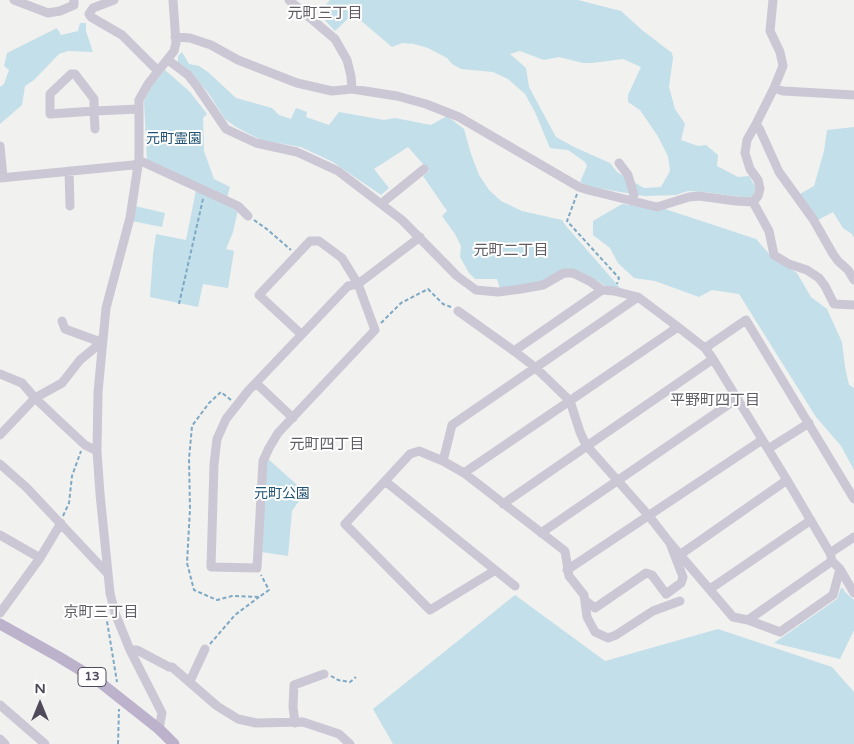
<!DOCTYPE html>
<meta charset="utf-8">
<style>
body{margin:0}
#map{position:relative;width:854px;height:744px;overflow:hidden;background:#f1f1ef;font-family:"Varela Round",sans-serif}
canvas{display:block}
.north{position:absolute;left:15px;top:679px;width:50px;height:50px;-webkit-text-stroke:4px #fff;paint-order:stroke;rotate:0deg;font-size:14px;font-weight:700;line-height:20px;text-align:center;color:#50495a}
.north::after{content:'';display:block;margin:auto;width:18px;height:22px;background:#50495a;clip-path:polygon(50% 0,100% 100%,50% 72%,0 100%)}
</style>
<div id="map">
<canvas width="854" height="744"></canvas>
<div class="north">N</div>
</div>
<script>
const c = document.querySelector('canvas').getContext('2d');
c.lineJoin = 'round';
function fill(path, color) { c.fillStyle = color; c.fill(path, 'evenodd'); }
const shape = rows => new Path2D(rows.map(r => 'M' + r).join(''));
function stroke(path, color, width, dash) { c.strokeStyle = color; c.lineWidth = width; c.lineCap = dash ? 'butt' : 'round'; c.setLineDash(dash || []); c.stroke(path); }
function label(font, color, halo, rows, align = 'center') {
  c.font = font + ' "Varela Round","Noto Sans JP",sans-serif'; c.lineWidth = 4; c.setLineDash([]); c.textBaseline = 'middle'; c.strokeStyle = halo; c.fillStyle = color; for (const [text, x, y, turn = 0] of rows) {
    c.save(); c.translate(x, y); c.rotate((+turn || 0) * Math.PI / 180); c.textAlign = isNaN(turn) ? turn : align; if (halo) c.strokeText(text, 0, 0); c.fillText(text, 0, 0); c.restore();
  }
}
const green = shape([
 [330,0,578,0,621,11,642,30,672,53,673,58,669,87,675,109,685,124,681,140,698,146,706,145,718,155,717,166,738,177,749,176,756,188,753,196,748,198,706,192,688,191,676,195,644,196,591,187,580,182,587,166,585,162,568,150,550,148,535,112,525,94,508,79,493,72,461,69,452,64,447,58,428,48,414,44,402,43,392,47,353,14,335,31,318,13],
 [520,51,544,60,559,57,583,63,592,63,623,59,641,67,628,95,628,102,640,110,657,135,668,156,670,171,661,187,644,188,617,172,610,163,574,147,556,137,529,87,526,68,510,54],
 [80,23,86,23,86,31,93,52,68,51,59,54,34,80,25,86,22,105,0,124,0,87,4,84,9,70,4,66,7,53,57,28,61,35,78,31],
 [182,52,189,64,199,66,208,72,236,98,272,108,279,115,291,119,296,108,307,112,306,117,329,125,339,112,384,120,395,118,431,125,447,116,464,129,471,154,479,175,489,190,501,201,522,211,562,220,566,226,622,290,607,287,598,281,577,273,542,283,500,289,497,279,475,279,469,273,460,257,461,246,455,234,442,216,447,211,423,176,429,171,408,147,374,169,389,188,381,195,333,162,301,147,261,140,236,127,225,119,209,94,195,77,178,63,178,56],
 [165,70,190,92,207,114,203,118,204,151,214,179,230,187,226,202,238,210,233,232,226,249,234,251,228,288,203,284,198,307,150,297,153,255,156,234,186,240,197,185,147,161,144,101,151,87],
 [854,127,854,238,852,234,843,228,833,212,816,221,800,194,814,186,824,151,827,130],
 [622,204,665,209,756,239,771,256,797,273,811,297,827,309,842,342,845,367,849,385,854,388,854,470,841,446,816,417,739,294,712,290,699,297,655,281,634,278,618,263,610,248,593,235,593,221],
 [135,206,165,213,162,227,132,221],
 [267,458,305,492,292,511,288,556,261,552],
 [841,588,843,588,845,592,854,600,854,630,840,659,774,643,837,599],
 [515,595,605,661,718,629,832,667,854,692,854,744,393,744,373,709]
]);
const path = shape([
 [577,194,567,221,619,278,617,284],
 [254,220,268,230,291,250],
 [179,304,203,199],
 [381,323,401,303,428,289,443,304,451,307],
 [231,400,221,392,209,403,192,426,189,459,190,509,187,563,194,590,217,600,232,596,259,597,269,590,261,575],
 [63,516,69,503,72,476,81,451],
 [106,615,117,682],
 [210,644,235,615,259,597],
 [331,676,338,680,350,682,356,677],
 [118,744,119,709]
]);
const minor = shape([
 [14,0,48,13,60,11,74,5,74,0],
 [114,0,93,8,89,14,91,17,122,35,158,71],
 [289,0,335,39,347,60,351,76,352,89],
 [773,0,770,31,780,52,783,66,774,88,756,124,760,130,779,172,813,219,833,254,838,261,848,270,854,280],
 [175,37,190,38,211,45,238,60,297,83,332,91,352,89,397,96,426,104,459,117,579,187,588,190,657,207,689,197,699,196,736,201,753,202,769,231,774,255,789,264,807,270,819,278,825,286,834,304,854,305],
 [168,60,188,75,196,85,226,129,256,143,297,152,338,171,402,220,457,276,476,290,498,292,521,289,543,285,564,273,573,273,591,282,602,290,614,291,638,297,678,327,705,348,713,359,787,480,830,553,832,561,840,569,854,593],
 [774,88,783,91,854,95],
 [95,129,94,111,94,99,75,74,71,74,50,94,50,114,94,111,139,109],
 [0,146,3,177],
 [619,163,628,175,634,195,632,201],
 [69,171,70,206],
 [0,178,133,165,143,162,238,206,248,216],
 [753,202,758,196,760,189,758,180,750,169,745,153,747,140,756,124],
 [382,203,424,169],
 [602,290,514,351,536,368,570,401,580,432,586,445,649,516,670,543,733,617,748,620,780,632,833,595,840,569],
 [458,311,514,351],
 [62,321,65,329,95,340,103,341],
 [301,334,259,295,310,241,319,241,342,258,358,284,375,330,278,433,269,448,263,461,257,568,211,567,214,464,217,439,226,419,248,391,348,286,358,284,420,237],
 [705,348,746,320,854,499],
 [0,374,22,383,35,398,55,417,85,445,97,451],
 [256,383,293,418],
 [0,435,35,398,62,383,80,360,103,341],
 [768,449,809,423],
 [443,461,452,425,638,297],
 [0,464,26,487,107,573],
 [464,473,678,327],
 [385,481,410,454,419,451,443,461,464,473,565,551,569,576,584,595,587,617,595,632,608,638,616,635,653,611,680,601],
 [503,504,713,359],
 [541,533,738,398],
 [0,535,40,558],
 [830,553,854,537],
 [681,554,787,480],
 [567,570,762,440],
 [494,571,430,610,345,524,385,481,515,586],
 [710,589,811,520],
 [586,601,595,608,646,573,652,575,666,594,681,583,683,577,671,546],
 [0,613,40,558,61,523],
 [748,620,832,561],
 [130,650,137,650,169,667,172,667,217,706,238,719,256,723,303,722,339,734,350,744],
 [190,681,205,649],
 [0,705,45,744],
 [295,723,293,707,294,685,324,674],
 [159,729,162,713,130,650,115,613,110,593,100,494,97,451,98,392,106,308,130,218,139,159,139,100,148,84,174,51,176,43,173,0],
 [0,739,5,744]
]);
const major = shape([
 [0,624,59,657,97,680,159,729,174,744]
]);
const shields = [
 [92,677,28]
];
const shieldNames = [
 ["13",92,677]
];
const parkNames = [
 ["元町霊園",174,139],
 ["元町公園",282,494]
];
const neighbourhoodNames = [
 ["元町三丁目",325,14],
 ["元町二丁目",511,251],
 ["平野町四丁目",715,401],
 ["元町四丁目",327,445],
 ["京町三丁目",101,613]
];
fill(green, '#c2dfea');
stroke(path, '#7ea8c4', 2, [4, 2.5]);
stroke(minor, '#ccc7d4', 9);
stroke(major, '#bcb2cb', 11);
for (const [x, y, w] of shields) { const box = new Path2D(); box.roundRect(x - w / 2, y - 9.5, w, 19, 4); c.fillStyle = '#fff'; c.fill(box); stroke(box, '#50495a', 1); }
label('bold 12px', '#50495a', null, shieldNames);
label('14px', '#215374', '#fff', parkNames);
label('15px', '#5f5c63', '#fff', neighbourhoodNames);
</script>
